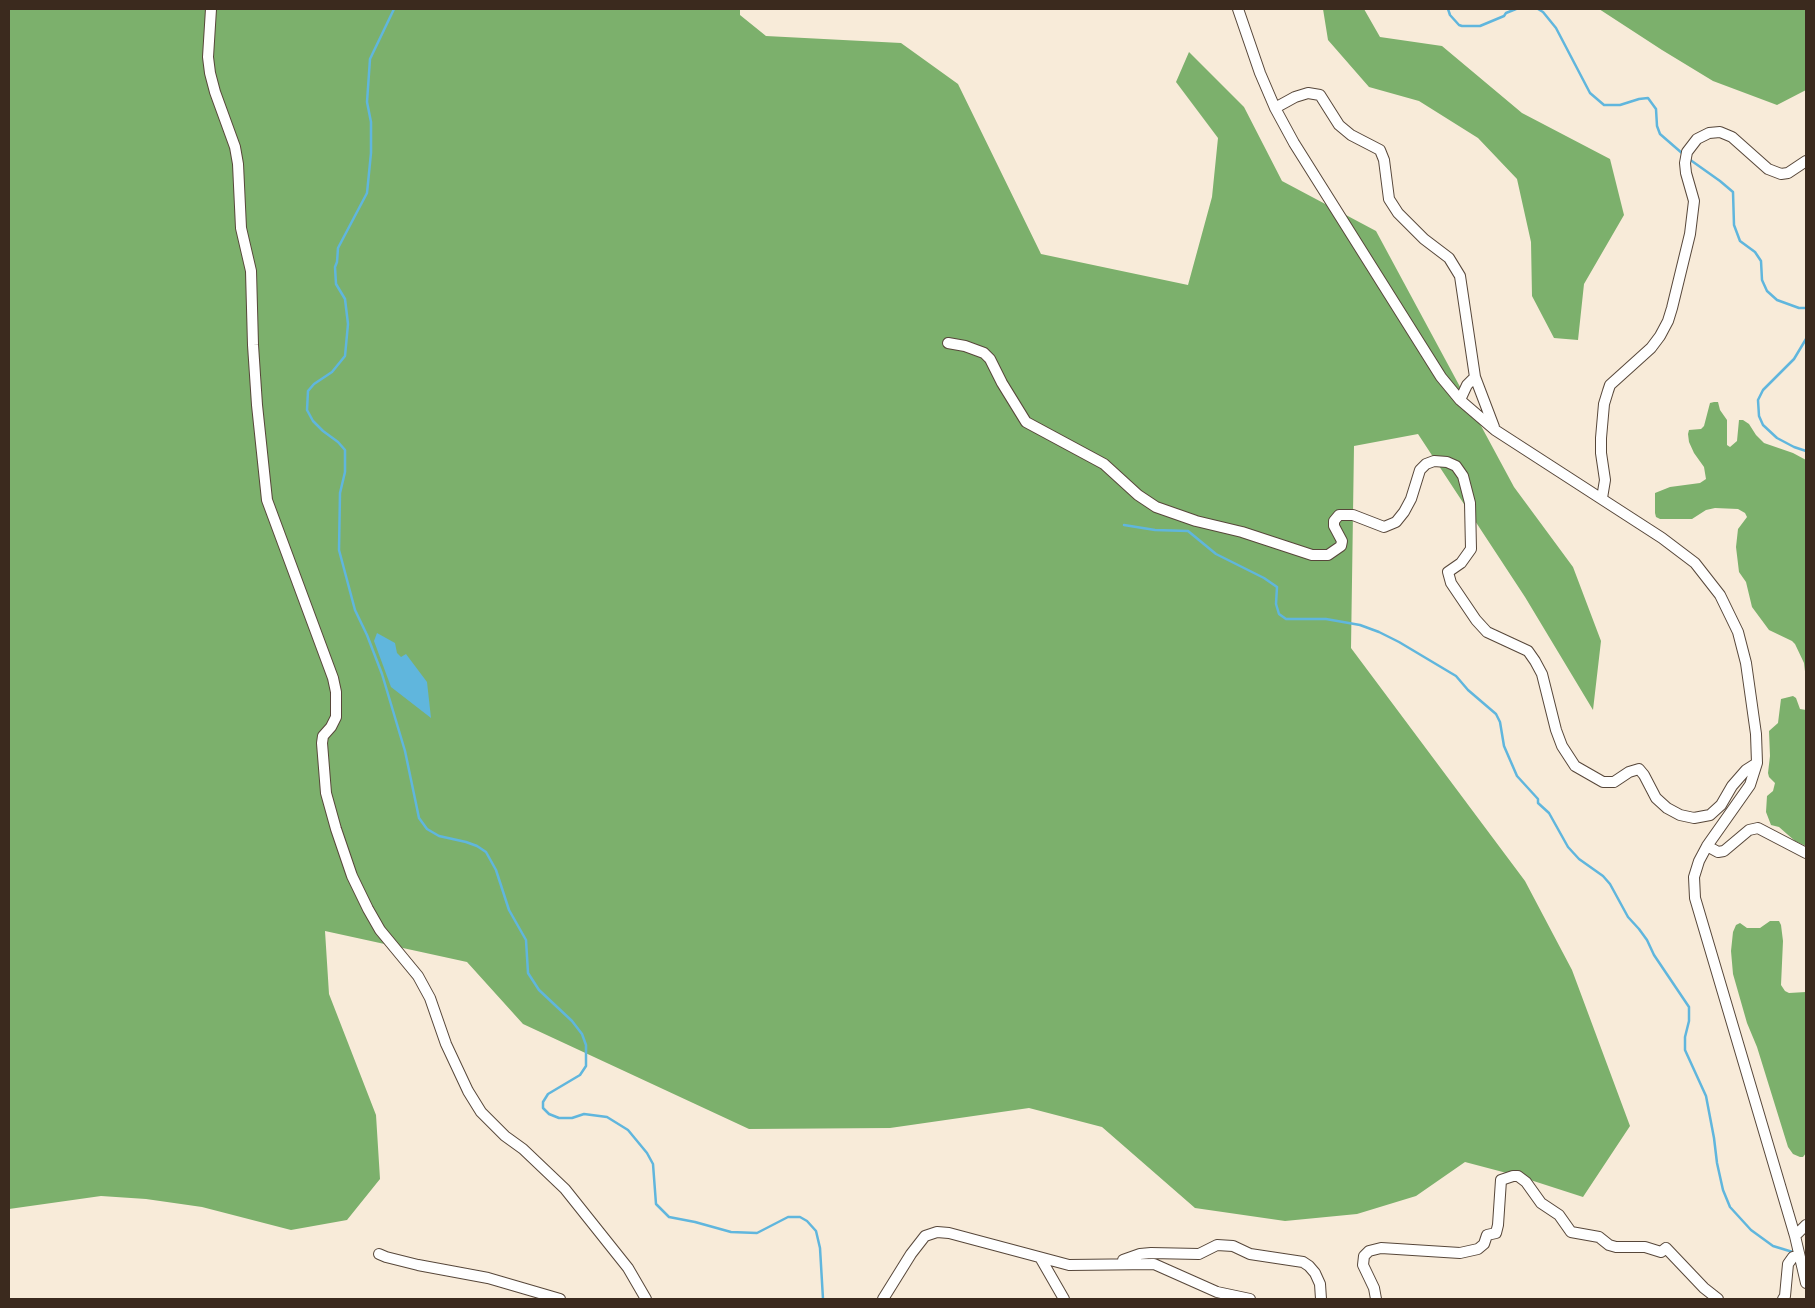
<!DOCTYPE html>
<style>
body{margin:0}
#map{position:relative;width:1815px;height:1308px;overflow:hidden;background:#f8ebd9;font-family:Delius,sans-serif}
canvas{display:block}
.frame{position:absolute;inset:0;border:10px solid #3b2a1e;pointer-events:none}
</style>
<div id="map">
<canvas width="1815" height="1308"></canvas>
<div class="frame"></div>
</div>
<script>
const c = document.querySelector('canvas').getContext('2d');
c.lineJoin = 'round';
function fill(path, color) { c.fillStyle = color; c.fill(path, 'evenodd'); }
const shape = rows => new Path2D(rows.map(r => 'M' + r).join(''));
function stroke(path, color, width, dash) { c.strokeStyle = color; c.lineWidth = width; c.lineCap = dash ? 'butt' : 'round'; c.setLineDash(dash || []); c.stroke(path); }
const forest = shape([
 [9,9,740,9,740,15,766,36,901,43,958,84,1041,254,1188,285,1212,197,1218,138,1176,82,1189,52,1244,107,1282,181,1376,231,1514,487,1573,567,1601,641,1593,710,1525,597,1418,434,1354,446,1351,648,1525,881,1572,970,1630,1126,1583,1197,1518,1176,1465,1162,1416,1196,1357,1214,1285,1221,1195,1208,1102,1127,1029,1108,890,1128,749,1129,523,1024,467,962,325,931,329,994,376,1115,380,1179,347,1220,291,1230,202,1207,146,1199,101,1196,9,1209],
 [1323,9,1364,9,1380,37,1442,46,1522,113,1610,159,1624,215,1584,284,1578,340,1554,338,1532,296,1531,242,1517,179,1478,138,1419,101,1369,87,1328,40],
 [1599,9,1806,9,1806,90,1777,105,1713,81,1662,50],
 [1714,402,1718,402,1720,410,1727,420,1727,445,1730,447,1737,441,1739,420,1743,420,1749,424,1756,435,1764,443,1793,453,1806,460,1806,680,1804,663,1795,644,1792,641,1769,630,1752,607,1746,582,1739,572,1736,547,1738,529,1747,517,1745,513,1738,509,1715,508,1706,510,1692,519,1660,519,1656,517,1655,513,1655,493,1670,487,1700,483,1706,479,1704,467,1694,453,1689,442,1688,434,1689,430,1701,429,1704,426,1710,403],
 [1793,696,1796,698,1800,709,1806,710,1806,846,1795,841,1779,827,1771,825,1766,812,1767,796,1773,791,1775,783,1769,777,1768,773,1770,756,1769,731,1778,723,1781,699],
 [1770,921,1779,921,1781,925,1783,941,1781,985,1785,991,1789,993,1806,992,1806,1153,1803,1157,1800,1157,1793,1154,1788,1147,1757,1047,1747,1023,1733,974,1731,951,1733,932,1736,925,1740,923,1747,928,1760,928]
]);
const water = shape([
 [377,633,395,643,397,653,401,657,406,654,427,682,431,718,391,687,374,641]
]);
const stream = shape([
 [394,9,370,59,367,102,371,122,371,153,367,193,338,248,337,262,335,267,336,284,345,299,348,324,345,356,332,372,314,384,308,391,307,410,313,421,323,431,338,442,345,450,345,472,340,493,339,550,355,610,367,635,382,674,405,751,419,818,427,829,439,836,466,842,477,846,486,852,496,870,509,910,526,940,528,973,539,990,572,1021,582,1034,586,1045,586,1066,580,1075,548,1094,543,1102,543,1108,549,1114,559,1118,572,1118,584,1114,607,1117,628,1130,647,1153,653,1164,656,1204,669,1217,695,1222,731,1232,757,1233,788,1217,800,1217,807,1221,816,1231,820,1248,823,1299],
 [1448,9,1450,15,1459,25,1462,26,1480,26,1504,16,1506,13,1516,9],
 [1538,9,1543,12,1556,28,1590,93,1604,105,1620,105,1639,99,1648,98,1656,109,1657,126,1660,134,1683,154],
 [1689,159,1720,181,1733,192,1734,225,1740,241,1755,252,1761,261,1762,280,1767,291,1777,300,1799,308,1806,308],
 [1806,339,1794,359,1763,390,1758,400,1759,416,1763,425,1777,438,1794,447,1806,451],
 [1124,525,1155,530,1188,531,1216,554,1264,578,1277,587,1276,604,1279,614,1286,619,1326,619,1360,625,1379,632,1399,642,1456,676,1468,690,1496,714,1500,722,1504,746,1517,776,1538,799,1538,803,1549,813,1568,847,1579,859,1603,876,1610,884,1628,917,1639,929,1647,940,1654,955,1689,1007,1689,1021,1685,1037,1685,1050,1706,1096,1714,1138,1717,1163,1723,1190,1730,1207,1751,1230,1773,1246,1796,1253]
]);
const minor = shape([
 [211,9,208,57,210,73,215,92,235,147,238,164,241,228,251,271,253,345,257,405,267,500,333,678,336,692,336,717,331,727,323,736,322,743,326,793,336,829,352,876,368,909,380,930,418,976,430,998,446,1044,468,1091,481,1112,505,1136,523,1149,565,1189,628,1268,646,1299],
 [1238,9,1260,73,1275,108,1294,143,1441,377,1460,400,1495,430,1662,538,1695,563,1720,595,1738,632,1746,663,1756,734,1757,763,1750,785,1707,846,1699,861,1694,877,1695,898,1795,1236,1806,1283],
 [1275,108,1295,97,1308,93,1320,95,1339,125,1351,135,1380,150,1384,160,1389,199,1398,213,1424,239,1449,258,1460,276,1475,377,1494,427],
 [948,343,965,346,984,353,990,359,1002,383,1026,422,1104,464,1138,495,1156,507,1196,521,1242,532,1312,555,1328,555,1341,546,1342,541,1334,526,1334,521,1339,515,1353,515,1384,527,1396,522,1404,512,1411,499,1420,470,1426,464,1434,461,1447,462,1456,466,1463,476,1470,503,1471,549,1461,563,1448,572,1451,583,1476,620,1487,632,1528,651,1535,661,1542,674,1556,730,1562,746,1575,766,1603,782,1614,782,1629,772,1639,769,1644,775,1656,798,1667,808,1680,815,1694,818,1710,815,1721,805,1732,786,1746,770,1757,763],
 [1460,400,1467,385,1475,377],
 [1602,498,1605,480,1601,453,1601,438,1604,404,1608,391,1610,385,1651,348,1660,336,1668,321,1672,308,1690,234,1694,201,1686,173,1685,163,1687,152,1697,139,1709,133,1720,132,1732,137,1768,169,1781,174,1788,173,1806,161],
 [1707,846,1718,852,1724,851,1749,830,1758,828,1806,853],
 [1795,1236,1806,1225],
 [379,1254,386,1257,418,1265,488,1278,560,1299],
 [1041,1259,1064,1299],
 [1123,1260,1140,1254,1151,1253,1199,1254,1217,1245,1233,1246,1250,1254,1303,1262,1309,1266,1315,1273,1320,1284,1321,1299],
 [883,1299,911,1254,925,1236,937,1232,949,1233,1069,1265,1154,1264,1217,1292,1250,1299],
 [1376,1299,1374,1288,1363,1265,1364,1256,1369,1251,1381,1248,1460,1253,1478,1249,1484,1244,1487,1235,1496,1233,1498,1225,1501,1180,1513,1176,1518,1176,1526,1182,1541,1203,1559,1215,1571,1232,1599,1237,1609,1245,1616,1247,1645,1247,1661,1252,1666,1248,1704,1288,1718,1299],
 [1783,1299,1785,1296,1788,1264,1793,1257,1799,1256]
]);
fill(forest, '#7cb06c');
fill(water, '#60b6dd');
stroke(stream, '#60b6dd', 2.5);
stroke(minor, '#57473a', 12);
stroke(minor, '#fff', 10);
</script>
